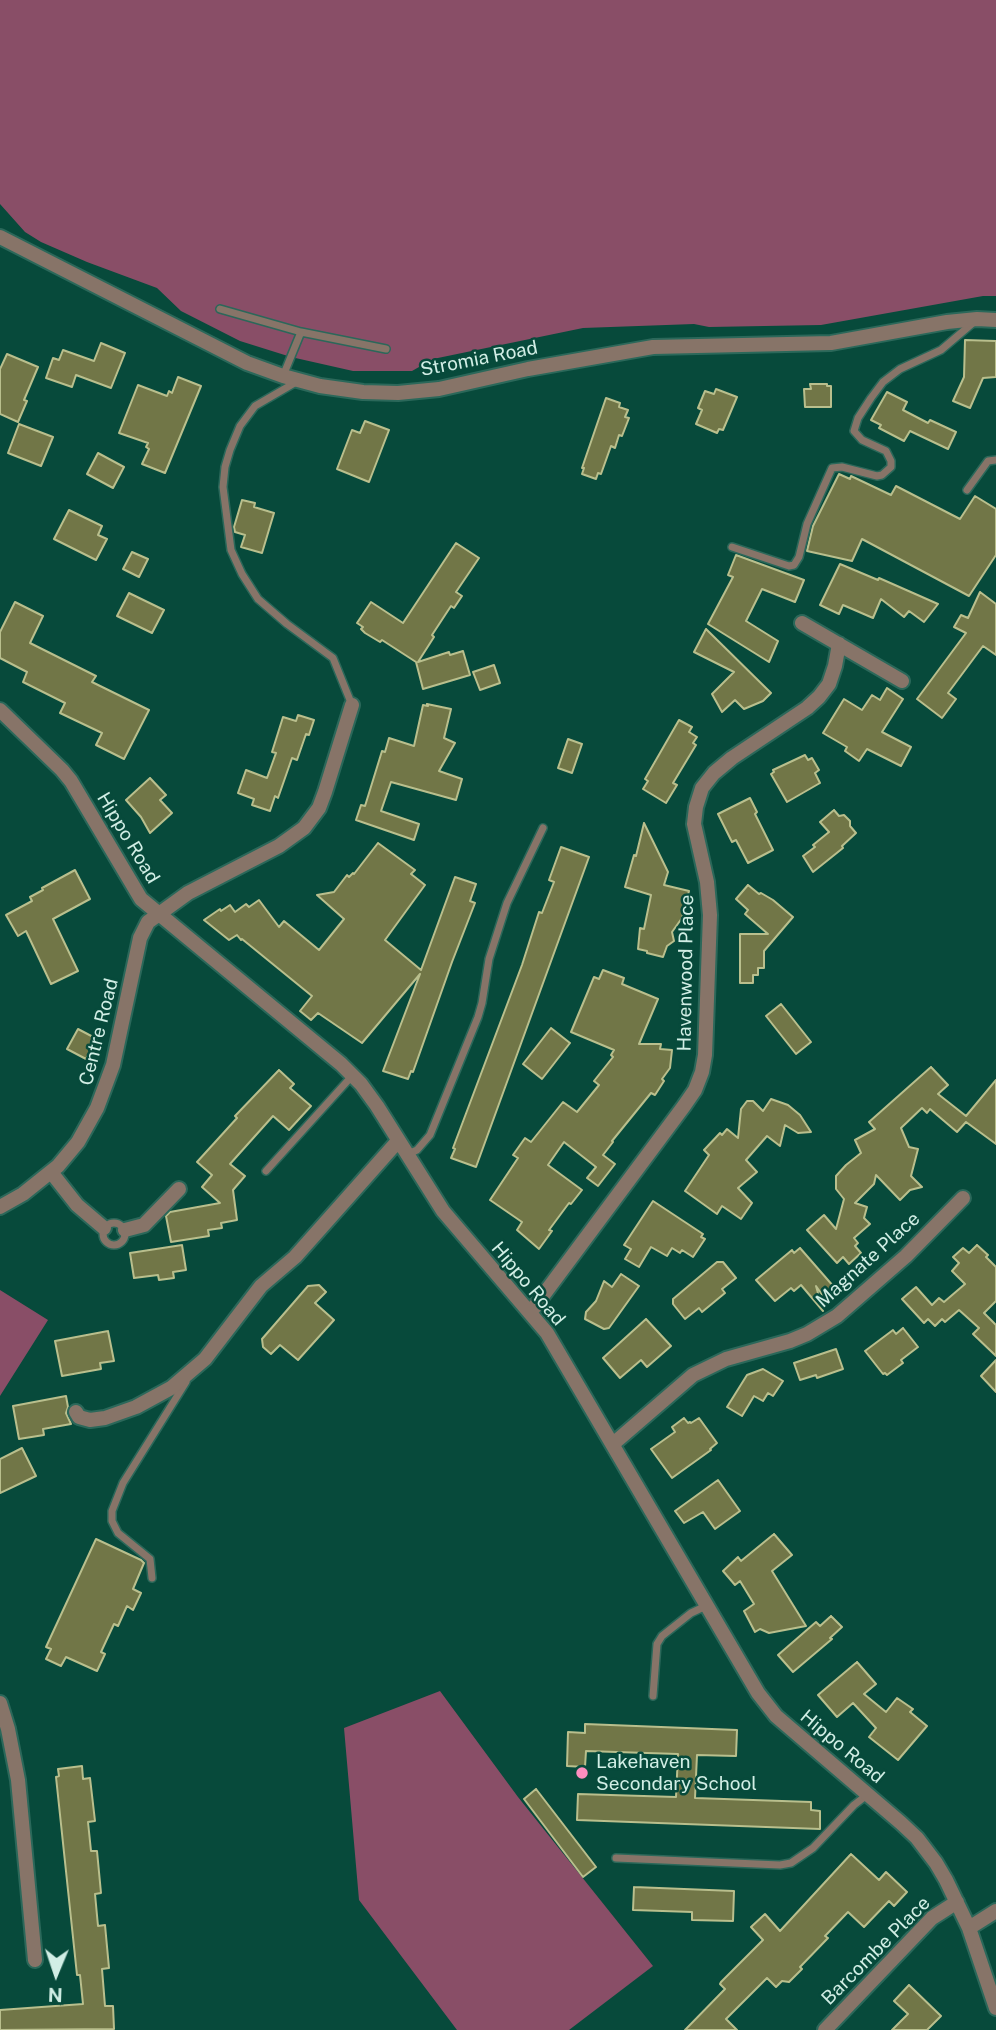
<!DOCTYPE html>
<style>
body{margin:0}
#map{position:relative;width:996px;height:2030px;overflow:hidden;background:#074a3b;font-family:"Public Sans",sans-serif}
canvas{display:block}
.north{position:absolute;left:21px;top:1939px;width:70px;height:70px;-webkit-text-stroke:5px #074a3b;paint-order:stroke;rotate:182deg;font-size:19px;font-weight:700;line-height:28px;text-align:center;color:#d1eee5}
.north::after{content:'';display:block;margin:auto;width:24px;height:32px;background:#d1eee5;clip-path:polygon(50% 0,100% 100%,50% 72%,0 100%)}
</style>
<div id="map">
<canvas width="996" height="2030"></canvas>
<div class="north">N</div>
</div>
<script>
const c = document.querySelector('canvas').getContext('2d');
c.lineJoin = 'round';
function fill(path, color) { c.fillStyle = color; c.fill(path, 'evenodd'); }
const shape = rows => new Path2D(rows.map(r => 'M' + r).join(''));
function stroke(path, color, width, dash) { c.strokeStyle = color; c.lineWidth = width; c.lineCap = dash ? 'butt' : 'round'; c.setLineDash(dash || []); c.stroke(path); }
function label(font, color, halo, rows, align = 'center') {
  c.font = font + ' "Public Sans",sans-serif'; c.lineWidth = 5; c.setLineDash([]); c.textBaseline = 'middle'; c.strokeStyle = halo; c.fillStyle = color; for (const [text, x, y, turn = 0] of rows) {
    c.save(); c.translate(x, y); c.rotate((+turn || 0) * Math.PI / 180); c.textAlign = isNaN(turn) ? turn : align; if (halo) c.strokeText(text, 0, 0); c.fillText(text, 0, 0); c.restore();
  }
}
const green = shape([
 [0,0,996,0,996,296,983,296,821,325,709,327,694,324,583,328,433,359,412,371,353,371,291,357,240,341,181,311,157,288,87,262,41,242,25,232,0,204],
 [0,1290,48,1320,0,1396],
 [440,1691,518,1797,653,1966,569,2030,457,2030,359,1900,344,1728]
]);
const building = shape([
 [965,340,996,341,996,377,983,378,970,408,953,401,964,377,965,340],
 [101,343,125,353,111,388,76,375,72,387,46,378,53,358,59,360,63,350,94,361,101,343],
 [7,354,38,367,24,400,27,401,18,422,0,414,0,369,7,354],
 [178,377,201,386,165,473,142,464,149,449,146,447,148,443,119,433,138,385,167,396,169,391,172,393,178,377],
 [810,384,827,384,827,386,831,386,831,407,805,407,804,389,811,389,810,384],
 [716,389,737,397,723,430,719,429,717,433,696,424,702,410,698,408,705,391,714,394,716,389],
 [887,392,907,402,903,410,928,423,930,420,956,432,948,449,910,431,904,441,879,428,881,425,871,420,887,392],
 [606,398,620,403,619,407,628,410,625,417,629,418,622,436,619,435,615,448,611,446,601,474,598,473,596,479,582,474,584,468,582,468,606,398],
 [365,421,389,430,369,482,337,469,352,430,360,433,365,421],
 [19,424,53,437,41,466,8,453,19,424],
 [98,453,124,467,113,488,87,474,98,453],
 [839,474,850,479,851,476,891,495,896,486,960,519,975,496,996,509,996,555,969,596,862,539,852,561,807,551,813,526,839,474],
 [242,500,255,503,254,507,274,513,262,553,241,547,245,535,235,532,234,527,242,500],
 [69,510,102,526,98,535,107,539,96,560,54,539,69,510],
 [456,543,479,558,456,592,462,596,454,608,451,606,432,635,434,637,418,662,449,652,450,655,463,651,470,675,423,689,416,662,382,640,380,642,365,633,361,629,363,627,357,623,371,602,403,623,456,543],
 [132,552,148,559,139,577,123,569,132,552],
 [736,555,804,580,795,602,762,589,746,621,778,641,769,662,708,624,733,577,728,575,736,555],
 [840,564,878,580,879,578,938,604,924,622,909,611,904,617,881,599,873,618,843,605,839,614,820,605,840,564],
 [980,592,996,604,996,655,983,646,948,693,956,699,942,718,917,699,966,633,954,627,961,615,968,618,980,592],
 [129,593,164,610,152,633,117,616,129,593],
 [15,602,43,616,30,643,96,676,92,682,149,710,124,759,96,745,102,733,60,713,65,703,23,682,27,672,0,658,0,632,15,602],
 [706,629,771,693,763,701,744,709,735,700,722,712,712,694,734,672,694,652,706,629],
 [494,665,500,683,480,690,473,672,494,665],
 [887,688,903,699,882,732,911,747,901,766,867,749,859,761,845,751,847,747,823,733,844,699,862,710,872,695,880,700,887,688],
 [427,704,451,709,444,738,455,743,439,771,462,779,456,800,391,782,381,811,419,824,414,840,356,820,361,805,365,806,382,751,385,752,389,738,414,746,423,705,428,706,427,704],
 [298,715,314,720,309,735,306,734,297,760,292,758,278,798,275,796,270,811,252,805,254,799,238,793,246,770,267,778,276,753,272,752,283,717,296,721,298,715],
 [679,720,692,727,689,732,697,737,693,743,696,745,673,783,677,785,666,803,643,789,648,781,645,779,679,720],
 [568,739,582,744,572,773,558,768,568,739],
 [805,755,808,760,812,758,819,770,815,773,820,783,787,802,771,774,774,772,773,770,805,755],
 [150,778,166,795,160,800,172,813,150,833,141,817,126,800,150,778],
 [750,798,757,812,755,814,773,850,748,863,736,840,732,842,718,814,750,798],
 [834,810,839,816,844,815,850,821,850,826,856,833,842,846,843,848,813,872,803,856,815,847,813,845,829,832,820,822,834,810],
 [644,823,668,872,664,885,689,891,682,918,672,932,674,941,667,946,663,957,647,953,647,951,638,949,640,928,644,929,651,895,625,887,634,855,636,856,644,823],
 [378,843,415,870,411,874,425,885,385,940,421,970,455,877,476,884,470,901,475,903,452,962,413,1072,411,1071,408,1079,383,1071,420,974,362,1043,318,1013,311,1020,300,1011,312,996,242,939,241,940,237,935,229,940,204,920,220,909,221,911,230,905,235,912,246,904,249,907,259,900,279,927,284,921,319,950,344,919,317,895,334,892,347,875,349,877,353,873,354,874,378,843],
 [561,847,589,857,476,1167,451,1158,455,1149,453,1148,522,965,539,912,542,913,554,882,549,880,561,847],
 [75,870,90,899,53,919,78,971,51,984,26,931,18,936,6,915,32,901,30,897,43,890,42,888,75,870],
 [748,885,759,894,761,893,773,900,793,917,764,951,764,968,758,968,758,975,753,975,753,983,740,983,740,934,768,934,745,914,748,910,736,899,748,885],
 [603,970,624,978,622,984,658,999,639,1044,661,1044,660,1049,672,1050,670,1068,662,1079,664,1081,655,1095,651,1093,612,1141,613,1142,603,1155,615,1164,598,1186,587,1178,596,1167,564,1142,548,1165,582,1190,571,1204,569,1203,549,1230,552,1231,539,1249,517,1230,522,1222,490,1200,518,1158,513,1155,525,1138,531,1142,563,1102,577,1112,599,1085,594,1081,613,1057,611,1055,614,1050,571,1032,594,977,599,979,603,970],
 [781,1004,811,1042,796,1054,766,1016,781,1004],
 [551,1028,570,1043,542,1079,523,1064,551,1028],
 [78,1029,97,1039,86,1059,67,1049,78,1029],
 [931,1067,948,1085,938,1094,966,1116,996,1080,996,1144,966,1122,957,1132,930,1109,927,1113,922,1108,901,1128,909,1147,918,1149,911,1176,922,1187,910,1190,900,1200,876,1175,874,1184,855,1203,867,1207,864,1218,870,1224,854,1238,858,1243,855,1246,861,1253,849,1264,843,1257,837,1263,807,1230,824,1215,836,1229,844,1199,836,1189,836,1176,846,1165,861,1153,855,1140,875,1129,869,1122,931,1067],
 [279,1070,294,1084,290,1088,311,1106,289,1130,273,1116,230,1164,245,1176,233,1190,237,1220,221,1223,222,1228,208,1230,209,1236,171,1242,166,1216,170,1212,220,1203,202,1187,212,1175,197,1162,237,1118,235,1116,279,1070],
 [771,1099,788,1105,800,1115,811,1132,798,1133,785,1125,780,1146,767,1136,746,1160,757,1172,738,1188,752,1203,741,1219,722,1206,717,1214,685,1191,709,1155,704,1150,720,1133,722,1135,727,1129,738,1138,741,1109,747,1101,753,1101,763,1111,771,1099],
 [653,1201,703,1234,701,1237,705,1239,693,1257,682,1250,680,1253,672,1248,667,1256,651,1247,639,1267,625,1259,631,1249,624,1245,653,1201],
 [182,1245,186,1270,173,1272,174,1278,159,1280,158,1275,134,1278,130,1253,182,1245],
 [977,1245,988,1255,986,1257,996,1267,996,1301,984,1313,996,1325,996,1356,973,1334,979,1328,959,1310,945,1322,942,1319,935,1326,928,1319,924,1323,902,1299,916,1287,932,1305,939,1298,944,1302,965,1284,952,1271,959,1263,953,1257,963,1248,969,1253,977,1245],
 [800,1248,834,1287,823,1296,816,1286,823,1311,801,1285,794,1291,791,1288,775,1301,756,1280,792,1250,794,1253,800,1248],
 [717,1262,723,1262,736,1278,722,1289,725,1293,702,1312,699,1308,685,1319,673,1304,673,1299,717,1262],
 [621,1274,639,1286,609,1328,604,1329,585,1319,586,1312,596,1301,604,1281,612,1287,621,1274],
 [319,1285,326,1292,315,1303,334,1320,298,1360,280,1345,271,1354,263,1347,262,1339,308,1286,319,1285],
 [646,1319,671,1346,647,1367,641,1360,620,1378,603,1358,646,1319],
 [903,1328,918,1347,901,1360,903,1363,887,1375,885,1373,883,1374,865,1351,893,1330,896,1334,903,1328],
 [108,1331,114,1361,100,1363,101,1369,62,1376,55,1341,108,1331],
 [836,1349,843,1369,817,1378,816,1375,800,1380,794,1363,836,1349],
 [996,1360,996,1392,981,1376,996,1360],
 [763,1369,783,1381,773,1396,768,1393,763,1401,754,1396,742,1416,727,1407,747,1375,763,1369],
 [66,1396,68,1407,66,1413,71,1424,43,1429,44,1435,19,1439,13,1406,66,1396],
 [684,1418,688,1423,690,1422,691,1423,699,1418,717,1443,710,1449,711,1450,672,1478,651,1449,675,1432,672,1427,684,1418],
 [22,1448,36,1476,0,1493,0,1459,22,1448],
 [718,1480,740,1511,715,1529,703,1512,684,1523,675,1511,718,1480],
 [774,1534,792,1555,772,1571,806,1626,769,1633,760,1629,755,1632,744,1611,754,1604,740,1581,735,1585,723,1571,738,1557,741,1561,774,1534],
 [96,1539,141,1560,144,1563,133,1589,141,1593,133,1610,127,1606,118,1626,114,1624,101,1652,105,1654,97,1671,66,1657,61,1666,46,1659,51,1649,46,1647,96,1539],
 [831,1616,842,1627,830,1638,832,1639,793,1672,778,1655,816,1622,820,1626,831,1616],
 [857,1662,876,1684,864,1694,886,1712,897,1698,913,1709,910,1712,927,1726,898,1760,869,1737,876,1728,853,1703,837,1717,818,1695,857,1662],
 [585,1724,737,1730,736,1756,697,1755,695,1798,811,1802,811,1810,820,1811,820,1829,577,1820,578,1794,676,1797,678,1754,586,1751,585,1767,567,1766,568,1732,585,1733,585,1724],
 [82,1766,83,1779,90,1778,95,1821,88,1822,91,1851,97,1851,101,1893,95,1894,98,1926,105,1925,109,1968,102,1969,105,2006,113,2006,114,2029,0,2030,0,2010,83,2004,80,1975,77,1975,56,1777,59,1776,58,1769,82,1766],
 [536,1789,596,1867,583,1877,524,1799,536,1789],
 [851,1854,879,1880,886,1872,907,1892,894,1906,889,1901,864,1927,848,1912,825,1936,828,1938,800,1967,802,1969,789,1982,782,1981,776,1987,767,1978,726,2019,737,2030,685,2030,725,1989,720,1984,721,1982,763,1940,751,1927,765,1914,780,1931,851,1854],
 [634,1887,734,1891,733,1921,692,1920,692,1912,633,1910,634,1887],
 [909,1985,941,2016,927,2030,892,2030,908,2014,894,2001,909,1985]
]);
const lane = shape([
 [220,309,301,332,283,376],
 [301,332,386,349],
 [298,381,255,406,240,426,230,450,225,467,223,487,231,550,242,574,258,599,287,624,333,658,352,705],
 [967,490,988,461,996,460],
 [732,547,789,566,794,565,799,557,807,524,832,468,842,467,877,476,882,475,891,467,891,461,886,451,862,440,854,431,858,418,871,398,883,382,900,369,941,350,974,322],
 [408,1154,417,1150,430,1135,478,1017,482,1003,489,959,507,903,543,828],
 [266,1171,352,1076],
 '103 1234a11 11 0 1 1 22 0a11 11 0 1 1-22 0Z',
 [152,1578,150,1559,118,1533,112,1521,112,1511,123,1483,186,1382],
 [653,1696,657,1644,662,1636,691,1613,706,1606],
 [616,1858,780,1865,791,1863,813,1848,854,1805,867,1795]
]);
const street = shape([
 [0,237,247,363,283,376,320,386,363,392,398,393,439,389,528,369,653,347,831,343,947,322,977,319,996,320],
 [802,623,902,681],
 [0,710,62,770,71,781,141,899,341,1064,361,1084,377,1106,443,1211,547,1333,758,1693,776,1716,901,1823,917,1838,936,1863,946,1880,969,1928,996,2008],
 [51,1172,77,1205,104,1228],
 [0,1207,23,1194,58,1166,78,1142,97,1108,113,1065,140,938,148,922,188,893,279,846,304,828,319,808,325,792,352,705],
 [125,1230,144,1225,179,1189],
 [530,1313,684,1106,695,1090,702,1072,705,1055,710,915,707,882,694,824,696,807,702,788,714,773,732,758,807,708,819,697,829,684,835,666,839,644],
 [76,1412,79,1417,90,1420,105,1418,136,1407,171,1388,205,1359,261,1286,295,1257,398,1141],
 [613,1444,693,1375,726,1359,790,1341,807,1334,837,1316,906,1256,963,1198],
 [0,1703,8,1729,18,1780,35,1960],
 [969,1928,996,1911],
 [825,2030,932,1918,957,1902]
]);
const markers = [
 [582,1773,7,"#fd8ebf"]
];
const streetNames = [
 ["Stromia Road",479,359,-11],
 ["Hippo Road",128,838,59],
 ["Havenwood Place",686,973,-89],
 ["Centre Road",99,1032,-76],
 ["Magnate Place",868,1260,-42],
 ["Hippo Road",528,1284,50],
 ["Hippo Road",842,1747,40],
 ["Barcombe Place",876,1951,-45]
];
const poiNames = [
 ["Lakehaven",596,1762],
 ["Secondary School",596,1784]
];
fill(green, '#894e67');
fill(building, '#717647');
stroke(building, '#b9bf8d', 2);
stroke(lane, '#2b685a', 10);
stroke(street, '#2b685a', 18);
stroke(lane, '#877468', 7);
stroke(street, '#877468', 14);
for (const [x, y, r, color] of markers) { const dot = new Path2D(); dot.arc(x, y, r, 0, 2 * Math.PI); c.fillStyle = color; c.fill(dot); stroke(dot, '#074a3b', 2.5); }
label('19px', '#d1eee5', '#074a3b', streetNames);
label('19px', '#d1eee5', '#074a3b', poiNames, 'left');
</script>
